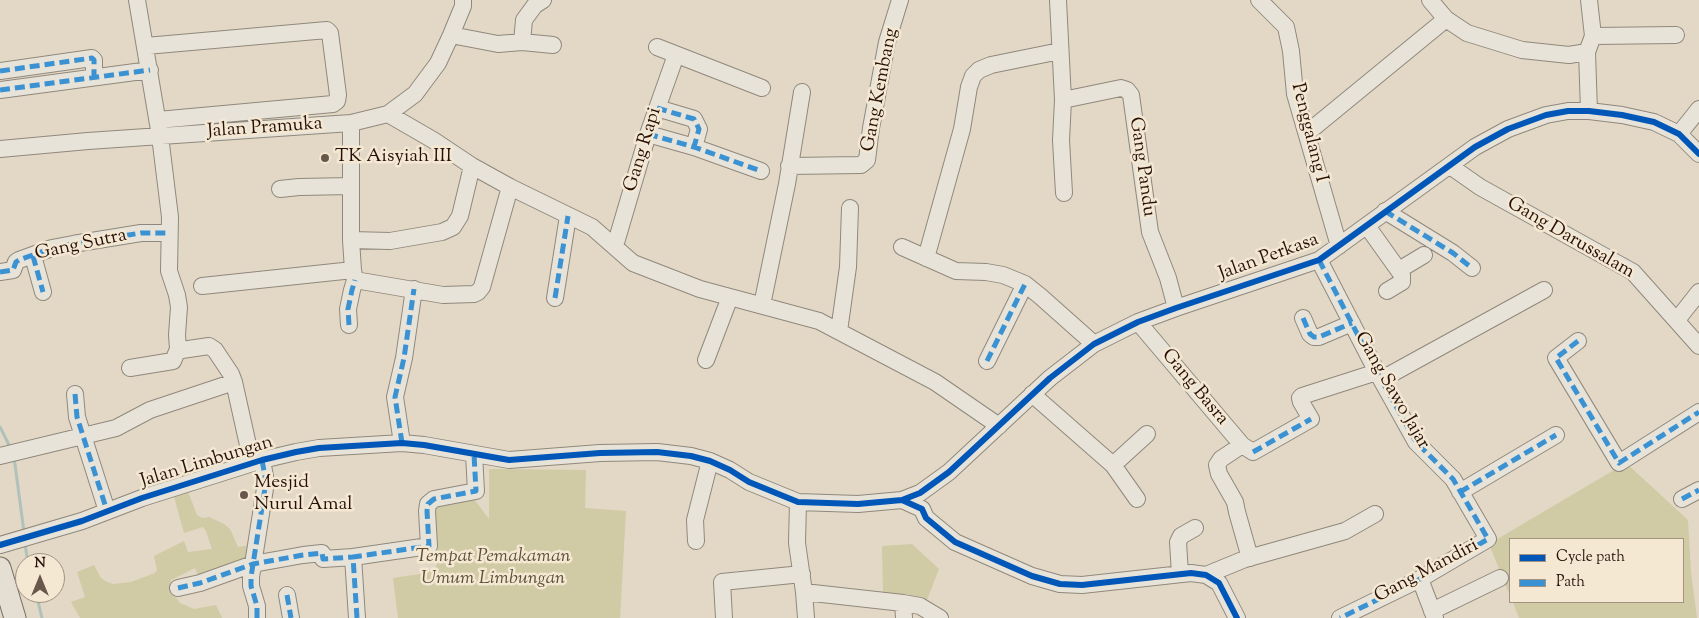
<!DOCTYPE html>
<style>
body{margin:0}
#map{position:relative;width:1699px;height:618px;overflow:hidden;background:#e2d8c5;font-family:"Sorts Mill Goudy",serif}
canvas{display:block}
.legend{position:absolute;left:1509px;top:538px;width:175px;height:65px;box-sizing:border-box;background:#f4e8d2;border:1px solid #a29282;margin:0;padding:6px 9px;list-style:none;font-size:15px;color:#26110a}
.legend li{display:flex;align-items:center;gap:10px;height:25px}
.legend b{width:25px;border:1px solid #a29282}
.north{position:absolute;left:15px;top:553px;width:50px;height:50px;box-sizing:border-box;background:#f4e8d2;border:1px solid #a29282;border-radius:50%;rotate:0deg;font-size:14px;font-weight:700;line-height:20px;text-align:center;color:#26110a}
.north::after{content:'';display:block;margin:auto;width:18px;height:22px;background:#68574b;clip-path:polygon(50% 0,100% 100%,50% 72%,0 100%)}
</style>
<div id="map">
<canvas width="1699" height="618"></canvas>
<ul class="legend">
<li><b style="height:6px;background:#0057b8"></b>Cycle path</li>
<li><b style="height:6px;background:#3b92d2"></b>Path</li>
</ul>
<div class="north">N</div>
</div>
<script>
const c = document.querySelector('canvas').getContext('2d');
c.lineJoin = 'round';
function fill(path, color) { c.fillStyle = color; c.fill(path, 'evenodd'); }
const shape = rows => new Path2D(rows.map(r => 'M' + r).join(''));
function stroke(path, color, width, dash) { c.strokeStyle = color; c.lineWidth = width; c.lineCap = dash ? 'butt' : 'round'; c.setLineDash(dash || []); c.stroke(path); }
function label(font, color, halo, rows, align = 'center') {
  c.font = font + ' "Sorts Mill Goudy",serif'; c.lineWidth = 5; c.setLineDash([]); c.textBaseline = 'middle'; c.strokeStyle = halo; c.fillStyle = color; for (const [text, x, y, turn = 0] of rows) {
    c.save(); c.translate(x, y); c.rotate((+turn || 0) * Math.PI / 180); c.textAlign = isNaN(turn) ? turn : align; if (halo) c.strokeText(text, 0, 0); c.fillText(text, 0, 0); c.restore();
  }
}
const green = shape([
 [1626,463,1688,520,1691,572,1697,618,1519,618,1513,602,1683,602,1683,539,1510,539,1510,596,1489,544],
 [489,469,586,470,585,508,626,511,620,618,398,618,393,578,427,573,435,569,439,558,433,514,437,505,471,495,489,519],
 [187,489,197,515,202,518,209,517,224,524,230,529,238,547,250,545,248,563,200,580,195,568,171,580,170,589,180,603,194,609,216,605,222,618,80,618,71,602,85,597,77,572,94,565,101,578,107,582,113,584,131,582,155,573,157,570,154,556,184,541,188,552,212,549,206,531,203,527,184,533,173,493],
 [912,544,939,569,927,600,883,594,882,546]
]);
const stream = shape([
 [0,427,11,449],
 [14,457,24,532],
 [25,544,28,563],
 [36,593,42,618]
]);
const minor = shape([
 [137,0,160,136,170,217,169,271,177,295,179,307,177,335,178,349,182,350,209,346,215,350,231,374,234,382,252,463],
 [1058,0,1063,100,1061,140,1064,193],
 [1259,0,1286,27,1291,51,1295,94,1339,246],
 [1430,0,1446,19,1467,33,1522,50,1569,55,1587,52],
 [1589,0,1593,36,1587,52,1589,111],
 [451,35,498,44,522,42,553,45],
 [1593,36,1676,35],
 [522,42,524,20,535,5,543,0],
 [146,46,327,30,330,33,338,95,337,101,333,104,158,120],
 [657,47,762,88],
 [0,71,92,58,94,60,94,76],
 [0,90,150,70],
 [1063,100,1121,88,1127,90,1131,95,1150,232,1168,278,1176,308],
 [657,108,694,119,699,129,694,147],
 [388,114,433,140,472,166,510,187,592,227,633,263,700,289,819,321,935,382,999,426],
 [1307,133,1446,19],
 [648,134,694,147,761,171],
 [1679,134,1699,109],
 [0,149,88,141,351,123,388,114,415,94,438,63,451,35,463,6,463,0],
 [789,166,861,165,867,160,871,128,887,42,900,0],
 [1450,166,1480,187,1633,272,1699,346],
 [280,189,299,187,351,186],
 [1385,211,1453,253,1472,268],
 [1367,226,1402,275,1402,282,1387,291],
 [351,240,390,241,442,232,453,227,460,216,472,166],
 [615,246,648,134,676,55],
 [902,247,956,271,986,272,1003,275,1025,284,1040,296,1094,344],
 [33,256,43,292],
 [926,258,962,129,969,87,973,76,979,70,991,65,1060,51],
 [1319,260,1377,372,1416,442,1453,479,1488,539,1420,579,1340,618],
 [353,270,355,280,443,295,474,294,478,292,482,287,510,187],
 [1399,270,1424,255],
 [0,272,13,270,16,262,19,260,52,248,73,244,141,233,169,233],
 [202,286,353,270,351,240,351,123],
 [555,298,568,216],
 [762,305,787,184,802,92],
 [1303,318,1310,334,1314,337,1319,337,1352,323],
 [1677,320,1699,292],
 [1138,322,1242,445,1253,452,1311,419,1301,402,1300,398,1302,396,1377,372],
 [349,325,348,309,352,290,355,280],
 [839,331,848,267,850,208],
 [1578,341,1556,358,1619,463,1699,412],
 [706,360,730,297],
 [987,361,1025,284],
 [130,368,173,361,178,349],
 [1382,379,1544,290],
 [75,394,77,417,107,511],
 [1032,394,1113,465,1137,499],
 [402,443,395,397,404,358,414,289],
 [1242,445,1221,459,1217,465,1219,474,1235,502,1237,512,1250,558],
 [0,456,116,428,150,410,234,382],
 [1113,465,1147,434],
 [1460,492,1556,435],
 [1682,499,1699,490],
 [902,500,920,493,949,472,1050,378,1094,344,1138,322,1176,308,1319,260,1475,147,1508,129,1546,115,1568,111,1589,111,1622,115,1654,122,1679,134,1699,154],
 [798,502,797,543,804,592,806,618],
 [696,541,695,520,710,461],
 [0,545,82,521,142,498,262,460,296,452,319,448,402,443,424,445,509,460,600,453,657,452,691,456,710,461,730,470,749,482,798,502,858,504,902,500,922,509,926,518,955,542,1032,576,1060,584,1082,585,1191,573,1206,575,1219,583,1237,618],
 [1180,574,1178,542,1181,536,1195,528],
 [1206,575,1245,559,1345,531,1375,514],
 [1420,579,1435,618],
 [178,588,200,583,253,564,303,555,322,553,323,559,353,557],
 [804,592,903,603,920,606,940,618],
 [287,595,291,618],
 [903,603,904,618],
 [1432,611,1500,578],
 [257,618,257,606,251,586,251,577,266,482,262,460],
 [357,618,353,557,429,546,427,511,428,504,434,499,476,491,474,454],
 [724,618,722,582,802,574]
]);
const major = shape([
 [0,568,15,618]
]);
const quiet = shape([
 [0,71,92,58,94,60,94,76],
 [0,90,150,70],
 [657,108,694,119,699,129,694,147],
 [648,134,694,147,761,171],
 [1385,211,1453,253,1472,268],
 [33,256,43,292],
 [1319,260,1377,372,1416,442,1453,479,1488,539,1420,579,1340,618],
 [0,272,13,270,16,262,19,260,52,248,73,244,141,233,169,233],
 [555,298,568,216],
 [1303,318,1310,334,1314,337,1319,337,1352,323],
 [349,325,348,309,352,290,355,280],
 [1578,341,1556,358,1619,463,1699,412],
 [987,361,1025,284],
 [75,394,77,417,107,511],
 [402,443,395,397,404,358,414,289],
 [1253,452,1311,419],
 [1460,492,1556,435],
 [1682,499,1699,490],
 [178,588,200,583,253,564,303,555,322,553,323,559,353,557],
 [287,595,291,618],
 [257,618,257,606,251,586,251,577,266,482,262,460],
 [357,618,353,557,429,546,427,511,428,504,434,499,476,491,474,454]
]);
const cycleway = shape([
 [902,500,920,493,949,472,1050,378,1094,344,1138,322,1176,308,1319,260,1475,147,1508,129,1546,115,1568,111,1589,111,1622,115,1654,122,1679,134,1699,154],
 [0,545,82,521,142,498,262,460,296,452,319,448,402,443,424,445,509,460,600,453,657,452,691,456,710,461,730,470,749,482,798,502,858,504,902,500,922,509,926,518,955,542,1032,576,1060,584,1082,585,1191,573,1206,575,1219,583,1237,618]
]);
const markers = [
 [325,158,5,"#68574b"],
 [244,495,5,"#68574b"]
];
const streetNames = [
 ["Gang Kembang",881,90,-79],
 ["Jalan Pramuka",265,129,-4],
 ["Penggalang I",1308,133,76],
 ["Gang Rapi",644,150,-73],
 ["Gang Pandu",1141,167,82],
 ["Gang Darussalam",1570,239,30],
 ["Gang Sutra",81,246,-12],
 ["Jalan Perkasa",1269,258,-20],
 ["Gang Basra",1194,388,50],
 ["Gang Sawo Jajar",1391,391,60],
 ["Jalan Limbungan",207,463,-17],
 ["Gang Mandiri",1427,572,-28]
];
const poiNames = [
 ["TK Aisyiah III",335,158],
 ["Mesjid",254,484],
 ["Nurul Amal",254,506]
];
const parkNames = [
 ["Tempat Pemakaman",493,558],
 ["Umum Limbungan",493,580]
];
fill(green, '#d0caa5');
stroke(stream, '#b0c2ba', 3);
stroke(minor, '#90887c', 18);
stroke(major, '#766d63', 23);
stroke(minor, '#e8e3d9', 16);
stroke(major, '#e4ded3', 21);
stroke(quiet, '#3b92d2', 5, [10, 5]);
stroke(cycleway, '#0057b8', 6);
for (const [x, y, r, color] of markers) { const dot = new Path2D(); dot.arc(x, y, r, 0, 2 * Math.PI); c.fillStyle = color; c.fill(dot); stroke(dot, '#f4e8d2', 2); }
label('19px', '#26110a', '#f4e8d2', streetNames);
label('19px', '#26110a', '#f4e8d2', poiNames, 'left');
label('italic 19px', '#5c4e37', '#f4e8d2', parkNames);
</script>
